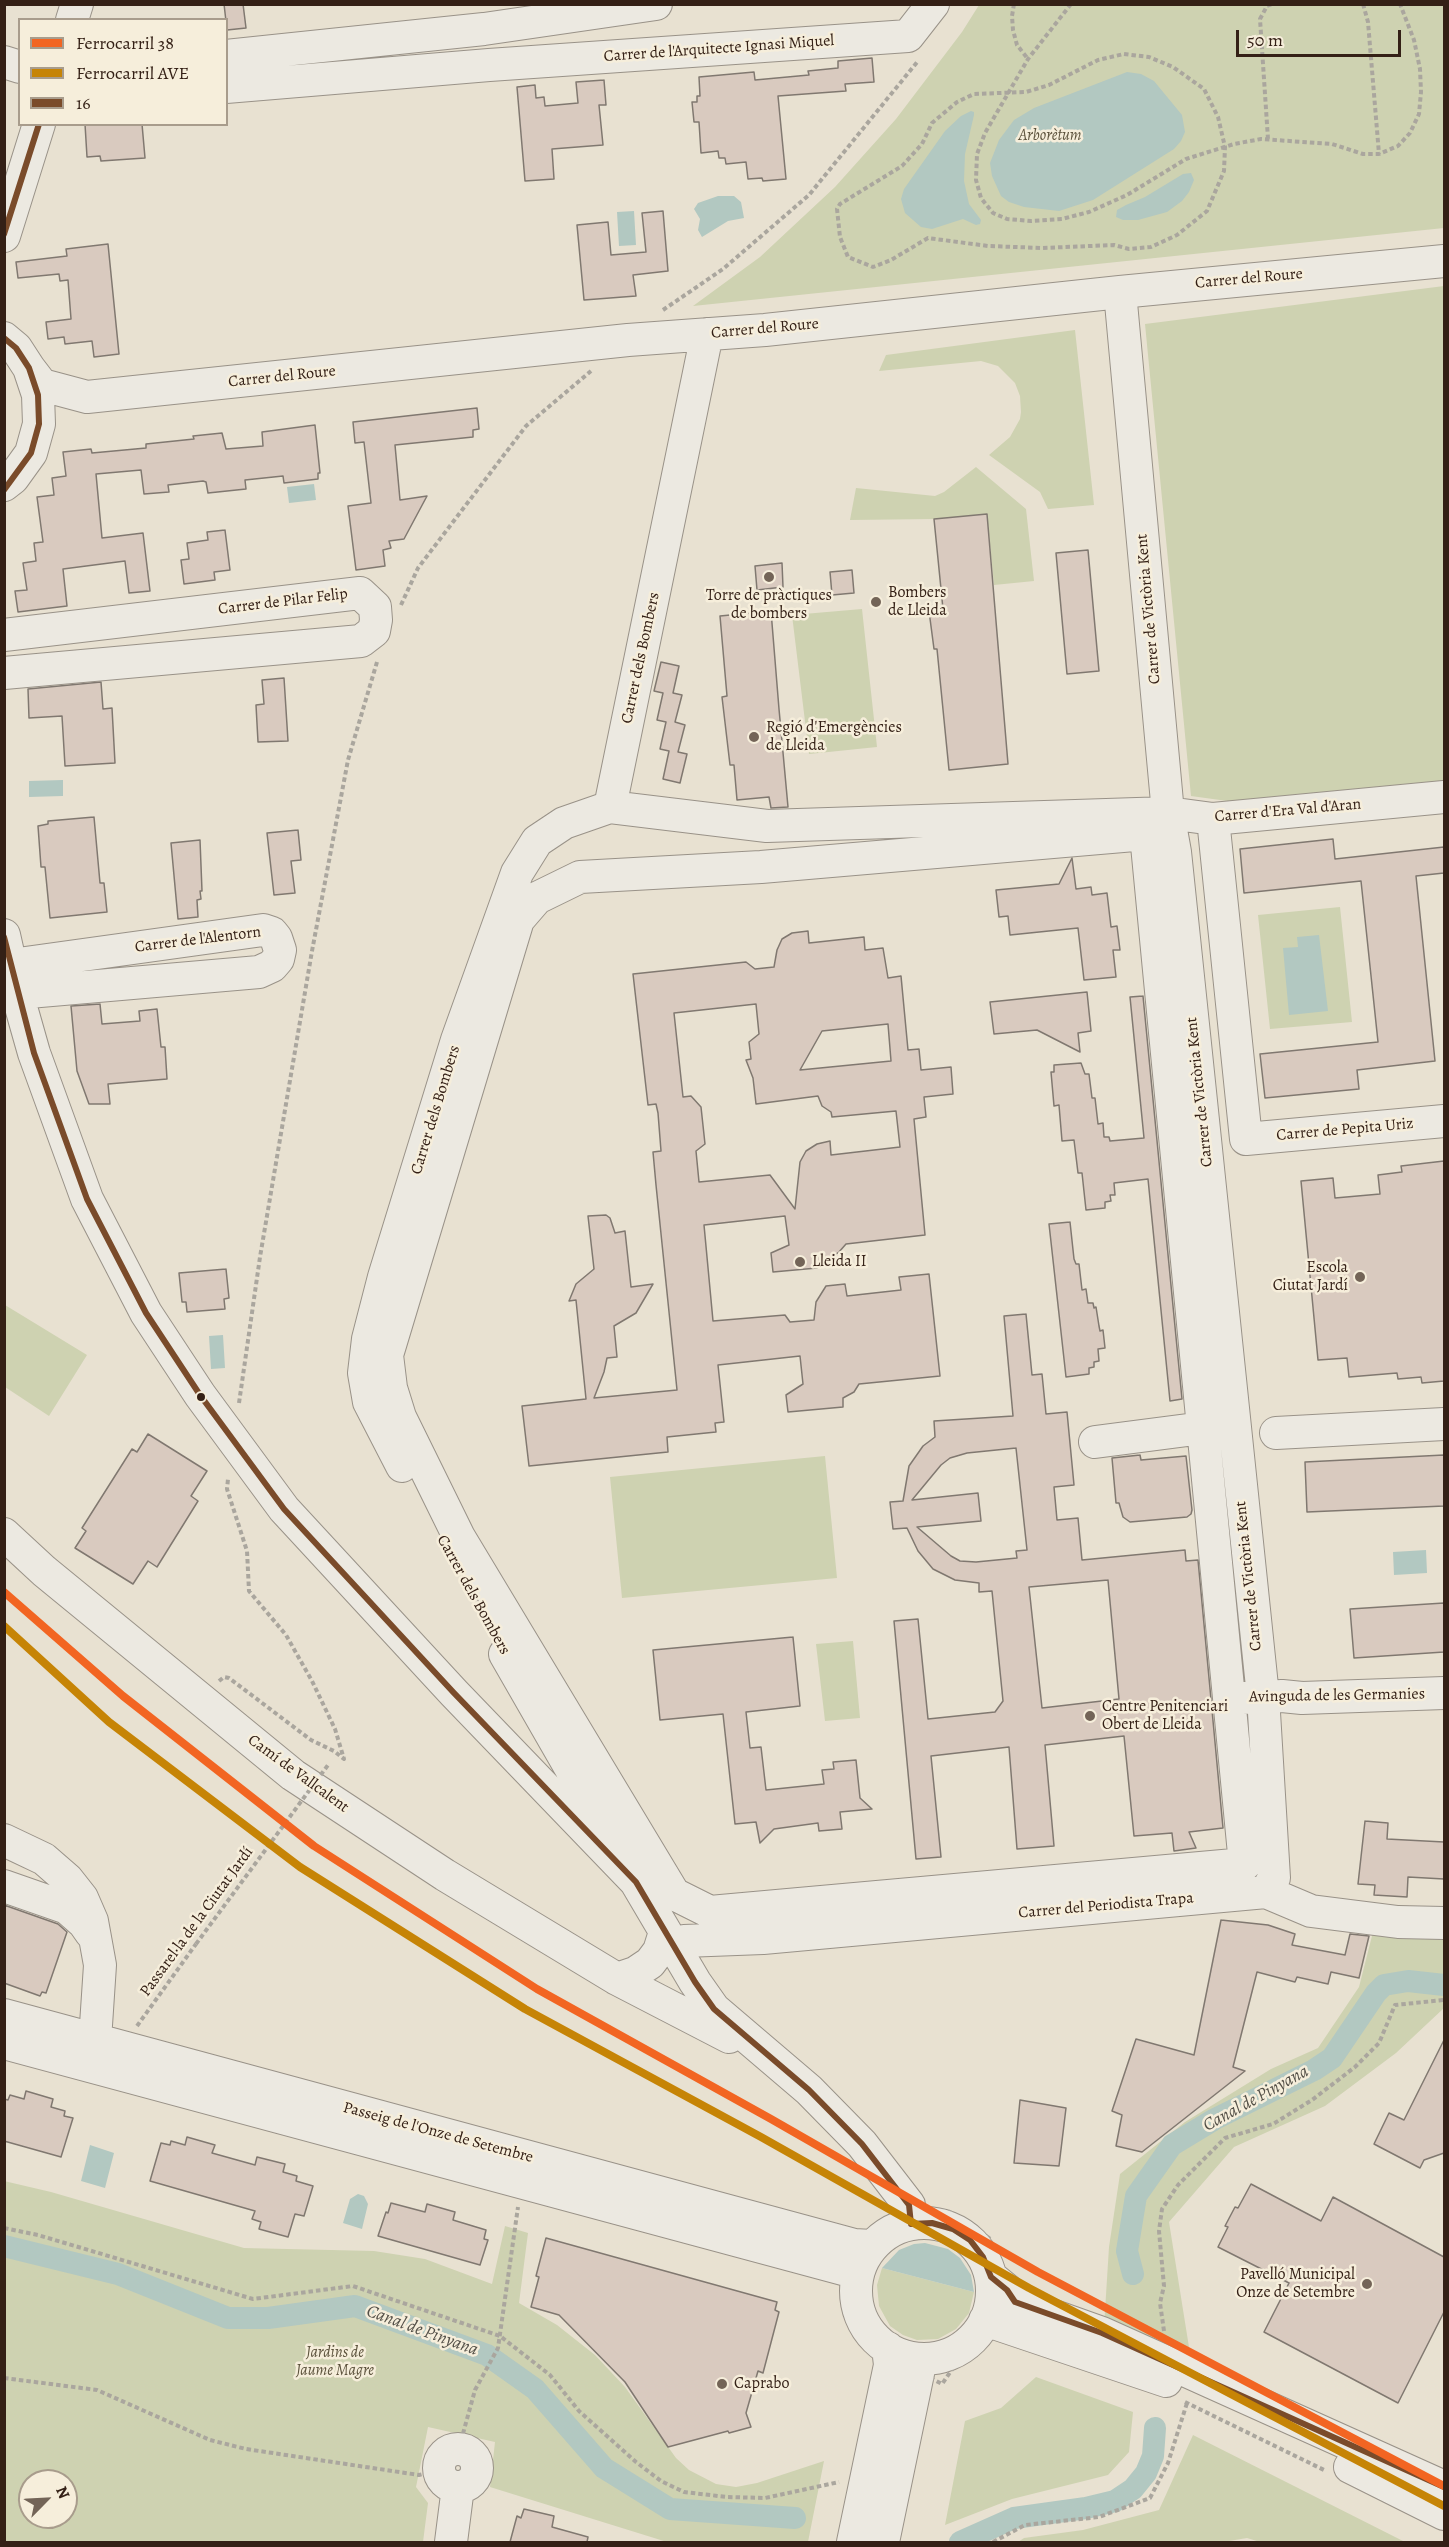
<!DOCTYPE html>
<meta charset="utf-8">
<style>
body{margin:0}
#map{position:relative;width:1449px;height:2547px;overflow:hidden;background:#e8e1d1;font-family:Alegreya,serif}
canvas{display:block}
.frame{position:absolute;inset:0;border:6px solid #342016;pointer-events:none}
.legend{position:absolute;left:18px;top:18px;width:210px;height:108px;box-sizing:border-box;background:#f6eedb;border:2px solid #a89c8c;margin:0;padding:8px 10px;list-style:none;font-size:18px;color:#342016}
.legend li{display:flex;align-items:center;gap:12px;height:30px}
.legend b{width:30px;border:2px solid #a89c8c}
.north{position:absolute;left:18px;top:2469px;width:60px;height:60px;box-sizing:border-box;background:#f6eedb;border:2px solid #a89c8c;border-radius:50%;rotate:66deg;font-size:16px;font-weight:700;line-height:24px;text-align:center;color:#342016}
.north::after{content:'';display:block;margin:auto;width:21px;height:27px;background:#736457;clip-path:polygon(50% 0,100% 100%,50% 72%,0 100%)}
.scale{position:absolute;left:1236px;top:30px;width:165px;height:27px;box-sizing:border-box;border:3px solid #342016;border-top:0;padding-left:8px;font-size:18px;line-height:21px;white-space:nowrap;color:#342016;-webkit-text-stroke:4px #f6eedb;paint-order:stroke}
</style>
<div id="map">
<canvas width="1449" height="2547"></canvas>
<div class="frame"></div>
<ul class="legend">
<li><b style="height:8px;background:#f26522"></b>Ferrocarril 38</li>
<li><b style="height:8px;background:#c68406"></b>Ferrocarril AVE</li>
<li><b style="height:8px;background:#7a4b2a"></b>16</li>
</ul>
<div class="north">N</div>
<div class="scale">50 m</div>
</div>
<script>
const c = document.querySelector('canvas').getContext('2d');
c.lineJoin = 'round';
function fill(path, color) { c.fillStyle = color; c.fill(path, 'evenodd'); }
const shape = rows => new Path2D(rows.map(r => 'M' + r).join(''));
function stroke(path, color, width, dash) { c.strokeStyle = color; c.lineWidth = width; c.lineCap = dash ? 'butt' : 'round'; c.setLineDash(dash || []); c.stroke(path); }
function label(font, color, halo, rows, align = 'center') {
  c.font = font + ' Alegreya,serif'; c.lineWidth = 5; c.setLineDash([]); c.textBaseline = 'middle'; c.strokeStyle = halo; c.fillStyle = color; for (const [text, x, y, turn = 0] of rows) {
    c.save(); c.translate(x, y); c.rotate((+turn || 0) * Math.PI / 180); c.textAlign = isNaN(turn) ? turn : align; if (halo) c.strokeText(text, 0, 0); c.fillText(text, 0, 0); c.restore();
  }
}
const green = shape([
 [979,5,1444,5,1444,228,693,306,760,257,835,187,896,119,962,32],
 [1444,286,1444,780,1429,785,1249,804,1191,796,1145,324],
 [1075,330,1094,505,1048,509,1040,492,989,455,1010,437,1020,419,1021,412,1020,396,1015,383,998,366,981,361,879,371,886,355],
 [976,467,1026,509,1034,581,994,585,987,514,934,519,850,520,856,488,935,496,944,492],
 [862,609,877,747,809,754,792,615],
 [1340,907,1352,1022,1270,1029,1258,915],
 [5,1305,87,1355,49,1416,5,1387],
 [825,1456,837,1578,622,1598,610,1477],
 [853,1641,860,1718,825,1721,816,1644],
 [1444,1930,1444,2008,1396,2053,1325,2106,1234,2147,1169,2222,1192,2366,1104,2327,1109,2247,1120,2174,1185,2122,1271,2069,1318,2048,1359,1987,1373,1932],
 [4,2181,51,2192,244,2248,374,2251,425,2259,492,2284,505,2226,528,2233,519,2303,557,2325,595,2355,625,2387,676,2458,689,2470,716,2484,736,2487,757,2483,824,2461,808,2542,667,2542,490,2487,495,2442,428,2427,416,2487,428,2503,423,2542,5,2542],
 [30,2481,66,2481,66,2517,30,2517],
 [882,2268,974,2292,969,2313,956,2329,938,2339,917,2340,903,2335,890,2326,879,2306,877,2285],
 [1036,2377,1133,2412,1129,2452,1108,2475,1012,2499,945,2525,965,2421,1001,2408],
 [1193,2435,1405,2542,1260,2542,1247,2538,1223,2542,1018,2542,1024,2538,1083,2530,1159,2510]
]);
const water = shape([
 [1127,72,1141,74,1154,81,1182,115,1185,132,1181,141,1174,149,1093,200,1059,211,1024,207,1009,202,1001,196,992,176,990,163,999,140,1014,120,1034,108],
 [971,111,974,112,974,115,965,154,964,181,969,204,981,220,980,224,976,225,963,219,932,229,921,227,905,213,901,199,904,189,945,131,961,116],
 [1191,173,1194,180,1189,192,1182,201,1167,212,1138,220,1123,220,1116,217,1117,210,1126,205,1145,197,1183,174],
 [718,196,734,196,741,202,744,218,728,221,702,237,698,230,700,219,694,209,698,203],
 [634,211,636,245,619,246,617,212],
 [314,484,316,500,289,503,287,487],
 [63,780,63,796,29,797,29,781],
 [1319,935,1328,1011,1289,1015,1283,948,1298,947,1297,937],
 [223,1335,225,1368,211,1369,209,1336],
 [1426,1550,1427,1573,1394,1575,1393,1552],
 [90,2145,114,2153,105,2188,81,2181],
 [358,2194,364,2196,368,2204,362,2229,343,2223,350,2199],
 [925,2243,948,2249,960,2258,971,2275,974,2292,882,2268,899,2250,914,2244]
]);
const canal = shape([
 [4,2246,118,2274,228,2318,268,2318,355,2306,487,2355,535,2389,604,2468,670,2509,795,2518],
 [1133,2274,1127,2251,1136,2196,1172,2145,1215,2119,1314,2070,1332,2058,1376,1993,1384,1985,1408,1981,1444,1985],
 [960,2542,1014,2518,1086,2508,1115,2501,1133,2489,1146,2473,1153,2456,1155,2428]
]);
const building = shape([
 [224,4,243,4,246,28,227,30,224,4],
 [872,58,874,82,845,84,846,91,778,96,786,179,763,181,762,178,748,179,746,162,726,164,725,158,719,158,718,151,701,153,699,122,694,122,692,102,697,102,697,96,700,96,699,77,754,72,755,80,809,75,808,71,838,68,838,61,872,58],
 [604,80,606,105,599,105,603,145,552,149,554,179,525,181,517,87,535,85,536,98,544,97,545,106,578,103,576,82,604,80],
 [85,124,142,124,145,158,101,161,100,156,87,157,85,124],
 [663,211,668,271,633,275,636,296,584,300,577,225,608,222,611,255,646,252,642,213,663,211],
 [108,244,119,354,94,357,92,341,65,344,64,337,48,339,46,322,71,319,68,280,60,281,59,274,18,278,16,262,67,256,66,249,108,244],
 [477,408,479,429,473,430,473,437,395,445,400,500,427,496,404,539,389,541,391,548,383,550,385,566,356,570,348,506,371,503,364,442,355,443,353,422,477,408],
 [315,425,320,473,318,473,318,479,284,483,283,476,245,480,246,489,208,493,206,482,203,481,168,485,169,492,144,494,141,470,96,474,102,538,143,533,150,591,129,593,125,561,63,569,67,606,18,612,15,591,27,590,23,563,36,561,34,543,43,542,37,497,54,495,52,478,66,476,63,452,91,449,92,453,146,448,146,444,194,439,193,436,222,433,226,449,263,446,262,432,315,425],
 [987,514,1008,764,949,770,937,649,934,649,929,611,943,609,934,519,987,514],
 [225,530,230,570,214,572,215,580,184,584,181,560,189,559,187,543,208,540,207,532,225,530],
 [1088,550,1099,671,1067,674,1056,553,1088,550],
 [782,563,783,587,757,590,755,566,782,563],
 [852,570,854,593,832,595,830,572,852,570],
 [771,611,779,709,788,807,771,808,769,797,737,800,734,765,730,765,722,697,727,696,720,616,771,611],
 [661,662,679,666,673,693,682,695,675,722,685,725,678,752,687,754,680,783,663,779,669,751,660,749,666,722,657,720,663,693,654,691,661,662],
 [284,678,288,741,258,742,256,705,264,704,262,680,284,678],
 [101,682,103,709,112,708,115,763,65,766,62,716,29,718,28,689,101,682],
 [94,817,100,883,104,883,107,912,50,918,45,867,41,867,38,826,48,824,48,821,94,817],
 [298,830,301,860,291,861,295,893,274,895,267,833,298,830],
 [1333,839,1335,859,1444,847,1444,873,1416,876,1435,1061,1357,1070,1359,1089,1265,1098,1260,1054,1378,1042,1361,881,1244,893,1240,849,1333,839],
 [200,840,202,891,200,891,201,899,197,900,198,917,178,919,171,843,200,840],
 [1072,858,1076,889,1091,887,1092,895,1107,893,1111,927,1117,926,1120,950,1113,950,1116,977,1084,980,1078,928,1010,935,1008,916,999,917,996,890,1059,884,1072,858],
 [808,931,809,943,864,937,865,950,883,948,888,978,901,976,908,1050,919,1049,921,1070,951,1067,953,1094,924,1097,926,1117,914,1119,925,1235,846,1244,839,1252,817,1268,773,1272,771,1253,789,1245,785,1216,704,1225,713,1321,785,1315,790,1322,814,1320,816,1302,826,1286,845,1284,847,1296,901,1290,899,1277,929,1274,940,1376,859,1384,854,1392,843,1398,843,1407,788,1412,786,1395,803,1384,800,1356,718,1365,724,1422,715,1423,716,1432,667,1437,668,1452,529,1466,522,1406,586,1399,576,1300,569,1301,576,1284,594,1269,588,1216,606,1215,610,1218,615,1233,625,1231,631,1287,653,1284,636,1313,614,1326,617,1357,607,1358,604,1372,594,1398,677,1390,656,1185,653,1152,661,1151,658,1113,656,1104,648,1105,633,974,746,962,755,969,774,967,777,950,782,939,792,933,808,931],
 [756,1004,759,1034,749,1042,751,1059,746,1060,753,1078,756,1104,818,1096,822,1106,831,1112,832,1117,896,1111,900,1147,831,1155,830,1141,817,1144,806,1151,800,1162,795,1209,770,1175,699,1182,696,1151,705,1144,701,1107,691,1096,683,1097,674,1013,756,1004],
 [888,1024,891,1061,800,1070,822,1031,888,1024],
 [1087,992,1091,1031,1078,1033,1080,1052,1037,1030,994,1034,990,1002,1087,992],
 [1143,996,1182,1399,1170,1401,1148,1179,1114,1183,1115,1195,1110,1195,1111,1201,1105,1202,1105,1208,1086,1210,1082,1173,1078,1173,1074,1140,1062,1141,1059,1105,1054,1106,1051,1072,1054,1072,1054,1065,1081,1063,1085,1074,1089,1074,1092,1098,1095,1098,1098,1124,1103,1123,1104,1137,1109,1137,1110,1141,1144,1138,1130,997,1143,996],
 [100,1004,102,1024,140,1021,139,1011,157,1009,161,1047,165,1047,167,1079,108,1084,110,1104,89,1104,77,1071,71,1006,100,1004],
 [1444,1161,1444,1381,1422,1383,1421,1377,1398,1379,1397,1373,1349,1377,1347,1358,1318,1360,1301,1181,1333,1178,1335,1198,1380,1194,1378,1175,1402,1172,1401,1166,1444,1161],
 [1070,1222,1074,1259,1076,1264,1079,1264,1082,1290,1086,1289,1088,1303,1093,1303,1094,1308,1096,1307,1099,1326,1100,1331,1103,1330,1105,1348,1098,1349,1099,1361,1094,1362,1094,1367,1089,1368,1089,1374,1066,1377,1049,1224,1070,1222],
 [226,1269,229,1298,224,1299,225,1309,187,1312,186,1302,182,1302,179,1273,226,1269],
 [1026,1314,1032,1375,1042,1374,1046,1414,1067,1412,1074,1485,1054,1487,1057,1520,1078,1518,1082,1560,1185,1550,1186,1561,1198,1560,1223,1828,1189,1832,1196,1848,1174,1851,1172,1833,1134,1836,1124,1736,1045,1745,1054,1846,1017,1849,1009,1747,931,1756,941,1857,916,1859,894,1621,918,1619,928,1719,995,1712,1003,1701,992,1591,979,1592,979,1583,955,1580,933,1569,918,1551,907,1528,893,1529,890,1502,903,1501,909,1466,923,1446,935,1437,934,1421,1013,1416,1004,1316,1026,1314],
 [1016,1448,1027,1550,1016,1551,1017,1558,976,1562,960,1561,951,1556,917,1527,981,1521,978,1493,912,1500,941,1465,950,1458,967,1453,1016,1448],
 [1108,1580,1119,1699,1042,1708,1029,1587,1108,1580],
 [148,1434,207,1471,191,1496,198,1501,157,1567,148,1561,133,1584,75,1548,86,1531,82,1528,132,1449,137,1452,148,1434],
 [1140,1455,1141,1460,1186,1456,1192,1510,1191,1514,1187,1517,1130,1522,1123,1517,1119,1503,1116,1503,1112,1458,1140,1455],
 [1444,1455,1444,1506,1307,1512,1305,1462,1444,1455],
 [1444,1603,1444,1652,1354,1658,1350,1609,1444,1603],
 [793,1637,800,1706,746,1712,750,1748,761,1747,766,1790,824,1784,822,1770,834,1769,833,1762,856,1760,860,1798,872,1809,840,1812,842,1829,819,1831,818,1823,774,1829,760,1843,756,1822,735,1824,723,1714,660,1720,653,1650,793,1637],
 [1365,1821,1388,1823,1387,1839,1444,1842,1444,1879,1408,1877,1407,1897,1374,1895,1375,1885,1358,1884,1365,1821],
 [4,1905,58,1924,67,1932,46,1993,42,1992,40,1996,4,1983,4,1905],
 [1221,1920,1268,1925,1295,1934,1292,1945,1345,1955,1350,1934,1369,1936,1359,1978,1331,1972,1328,1984,1297,1977,1295,1982,1257,1972,1233,2067,1245,2071,1142,2152,1116,2146,1122,2115,1112,2111,1136,2039,1194,2055,1221,1920],
 [1444,2040,1444,2153,1424,2160,1420,2168,1374,2144,1389,2113,1404,2120,1444,2040],
 [26,2091,53,2099,51,2107,65,2111,64,2116,73,2118,61,2157,4,2141,4,2099,8,2100,10,2095,24,2099,26,2091],
 [1020,2100,1066,2108,1059,2166,1014,2163,1020,2100],
 [187,2137,215,2145,212,2153,255,2165,257,2157,285,2164,283,2172,297,2176,296,2181,313,2186,304,2216,295,2214,288,2237,259,2229,261,2222,252,2219,255,2211,150,2181,161,2143,170,2145,171,2141,185,2145,187,2137],
 [1251,2184,1321,2221,1333,2197,1444,2257,1444,2312,1398,2403,1264,2332,1289,2283,1218,2247,1228,2227,1225,2226,1235,2207,1238,2208,1251,2184],
 [391,2203,425,2212,427,2204,455,2212,453,2220,486,2230,484,2239,488,2240,480,2265,378,2236,386,2212,388,2213,391,2203],
 [546,2238,777,2302,775,2310,779,2312,763,2373,758,2371,746,2413,751,2427,729,2433,728,2431,668,2447,625,2382,559,2315,531,2307,539,2277,536,2276,546,2238],
 [524,2509,554,2516,552,2527,588,2537,587,2542,510,2542,517,2516,521,2518,524,2509]
]);
const path = shape([
 [1014,4,1012,16,1013,30,1017,45,1028,59],
 [1071,4,1028,59,985,133,977,154,976,180,981,198,993,213,1007,219,1031,221,1062,219,1089,212,1127,195,1186,159,1234,144,1261,139,1332,144,1363,154,1379,154,1398,146,1410,133,1419,114,1421,92,1420,69,1414,40,1400,4],
 [1363,4,1368,22,1379,154],
 [1124,54,1149,57,1173,67,1204,89,1218,117,1225,147,1224,171,1207,211,1177,235,1151,247,1129,249,1114,245,1042,248,988,246,928,238,891,260,873,267,848,257,840,237,837,209,840,204,902,166,922,144,932,123,957,102,974,94,1026,92,1049,85,1098,60,1124,54],
 [1268,139,1260,19,1267,6,1272,4],
 [663,310,723,269,809,195,918,61],
 [401,605,418,568,526,426,591,371],
 [239,1403,260,1257,312,951,348,760,377,662],
 [219,1681,224,1677,229,1678,311,1740,334,1751,344,1759,335,1729,312,1681,286,1635,249,1591,247,1551,227,1489,228,1479],
 [137,2026,196,1944],
 [911,2210,948,2211,989,2238,1007,2279,1007,2290,997,2331,953,2368,942,2384,919,2372,890,2365,875,2356,848,2320,844,2276,854,2245,864,2234,911,2210],
 [4,2228,38,2235,253,2299,353,2286,500,2336,550,2375,579,2411,636,2462,661,2481,684,2492,727,2497,765,2498,839,2482],
 [1164,2331,1160,2303,1164,2286,1159,2231,1162,2209,1178,2185,1225,2138,1273,2124,1312,2100,1355,2067,1379,2043,1395,2005,1444,2000],
 [4,2378,97,2390,210,2440,246,2449,419,2475,438,2470],
 [1185,2402,1324,2470],
 [459,2448,475,2390,498,2348,518,2207],
 [993,2542,1025,2525,1099,2517,1150,2498,1168,2463,1187,2403]
]);
const minor = shape([
 [72,20,77,4],
 [226,56,484,29,656,4],
 [4,62,20,67],
 [226,87,489,65,908,36,933,4],
 [4,236,39,124],
 [1120,292,1168,813,1175,852,1263,1696,1274,1878,1266,1892],
 [4,338,16,348,29,368,38,395,39,424,31,453,13,478,4,485],
 [29,368,42,385,87,397,628,340,765,330,1120,292,1444,261],
 [4,635,360,593,375,607,376,620,374,631,361,641,4,673],
 [610,807,707,334],
 [1144,814,1245,1864,710,1912,674,1894,459,1537,400,1417,391,1388,387,1355,518,920,537,898,580,877,761,867,1146,834],
 [1213,819,1246,1139,1444,1121],
 [4,935,17,993,34,1053,87,1199,146,1313,200,1395,284,1509,454,1693,636,1882,695,1982,714,2009,809,2090,862,2144,909,2205,911,2224],
 [11,965,263,930,272,933,276,938,280,950,278,959,272,966,259,972,17,993],
 [1276,1433,1444,1424],
 [1095,1442,1203,1428],
 [402,1466,369,1402,364,1373,368,1339,384,1277,457,1040,517,873,537,841,564,823,610,807,767,826,1168,813,1213,819,1444,797],
 [4,1534,44,1571,293,1775,445,1875,617,1979,729,2037],
 [505,1654,636,1882],
 [1242,1698,1282,1696,1302,1698,1444,1693],
 [4,1840,44,1859,67,1879,82,1898,92,1921,100,1965,95,2040],
 [4,1886,67,1908,84,1923,91,1933],
 [672,1944,684,1941,763,1938,1266,1892,1311,1911,1398,1922,1444,1923],
 [617,1979,635,1973,650,1963,659,1951,665,1932],
 [4,2015,854,2245,872,2246],
 [4,2043,858,2273],
 '856 2291a68 68 0 1 1 136 0a68 68 0 1 1-136 0Z',
 [991,2277,1007,2290,1015,2302,1102,2333,1444,2487],
 [985,2320,1166,2381],
 '439 2468a19 19 0 1 1 38 0a19 19 0 1 1-38 0Z',
 [1350,2467,1444,2514],
 [451,2542,458,2487],
 [853,2542,890,2365,888,2348],
 [883,2542,921,2359]
]);
const pathBridge = shape([
 [196,1944,328,1765]
]);
const bus1 = shape([
 [4,234,39,124],
 [4,338,16,348,29,368,38,395,39,424,31,453,4,490],
 [4,937,34,1053,87,1199,146,1313,200,1395,284,1509,454,1693,636,1882,695,1982,714,2009,809,2090,862,2144,909,2205,911,2224,932,2223,953,2229,970,2240,983,2257,991,2277,1007,2290,1015,2302,1102,2333,1444,2487]
]);
const rail1 = shape([
 [4,1592,123,1696,314,1846,537,1989,771,2119,1038,2272,1444,2486]
]);
const rail2 = shape([
 [4,1626,109,1722,300,1867,525,2009,761,2137,1029,2288,1444,2506]
]);
const markers = [
 [769,577,6,"#736457"],
 [876,602,6,"#736457"],
 [754,737,6,"#736457"],
 [800,1262,6,"#736457"],
 [1360,1277,6,"#736457"],
 [201,1397,5,"#342016"],
 [1090,1716,6,"#736457"],
 [1367,2284,6,"#736457"],
 [722,2384,6,"#736457"]
];
const streetNames = [
 ["Carrer de l'Arquitecte Ignasi Miquel",719,49,-4],
 ["Carrer del Roure",1249,279,-5],
 ["Carrer del Roure",765,329,-5],
 ["Carrer del Roure",282,377,-6],
 ["Carrer de Pilar Felip",283,602,-7],
 ["Carrer de Victòria Kent",1149,609,-95],
 ["Carrer dels Bombers",641,658,-78],
 ["Carrer d'Era Val d'Aran",1288,811,-5],
 ["Carrer de l'Alentorn",198,940,-7],
 ["Carrer de Victòria Kent",1200,1092,-96],
 ["Carrer dels Bombers",436,1110,-73],
 ["Carrer de Pepita Uriz",1345,1130,-5],
 ["Carrer de Victòria Kent",1249,1576,-96],
 ["Carrer dels Bombers",473,1595,61],
 ["Avinguda de les Germanies",1337,1696,-1],
 ["Camí de Vallcalent",298,1774,36],
 ["Carrer del Periodista Trapa",1106,1906,-5],
 ["Passarel·la de la Ciutat Jardí",197,1922,-54],
 ["Passeig de l'Onze de Setembre",438,2133,15]
];
const parkNames = [
 ["Arborètum",1050,136],
 ["Jardins de",335,2353],
 ["Jaume Magre",335,2371]
];
const poiNames = [
 ["Bombers",888,593],
 ["de Lleida",888,611],
 ["Torre de pràctiques",769,596,"center"],
 ["de bombers",769,614,"center"],
 ["Regió d'Emergències",766,728],
 ["de Lleida",766,746],
 ["Lleida II",812,1262],
 ["Escola",1348,1268,"right"],
 ["Ciutat Jardí",1348,1286,"right"],
 ["Centre Penitenciari",1102,1707],
 ["Obert de Lleida",1102,1725],
 ["Pavelló Municipal",1355,2275,"right"],
 ["Onze de Setembre",1355,2293,"right"],
 ["Caprabo",734,2384]
];
const waterNames = [
 ["Canal de Pinyana",1256,2099,-29],
 ["Canal de Pinyana",422,2331,20]
];
fill(green, '#ced2b1');
fill(water, '#b2c8c1');
stroke(canal, '#b2c8c1', 22);
fill(building, '#d9cabf');
stroke(building, '#807870', 1.5);
stroke(minor, '#999288', 34);
stroke(path, '#aaa69e', 4, [4.5, 3]);
stroke(minor, '#ece9e1', 32);
stroke(pathBridge, '#aaa69e', 4, [4.5, 3]);
stroke(bus1, '#7a4b2a', 6);
stroke(rail1, '#f26522', 8);
stroke(rail2, '#c68406', 8);
for (const [x, y, r, color] of markers) { const dot = new Path2D(); dot.arc(x, y, r, 0, 2 * Math.PI); c.fillStyle = color; c.fill(dot); stroke(dot, '#f6eedb', 2); }
label('16px', '#342016', '#f6eedb', streetNames);
label('italic 16px', '#5c523c', '#f6eedb', parkNames);
label('16px', '#342016', '#f6eedb', poiNames, 'left');
label('italic 18px', '#534f47', '#f6eedb', waterNames);
</script>
